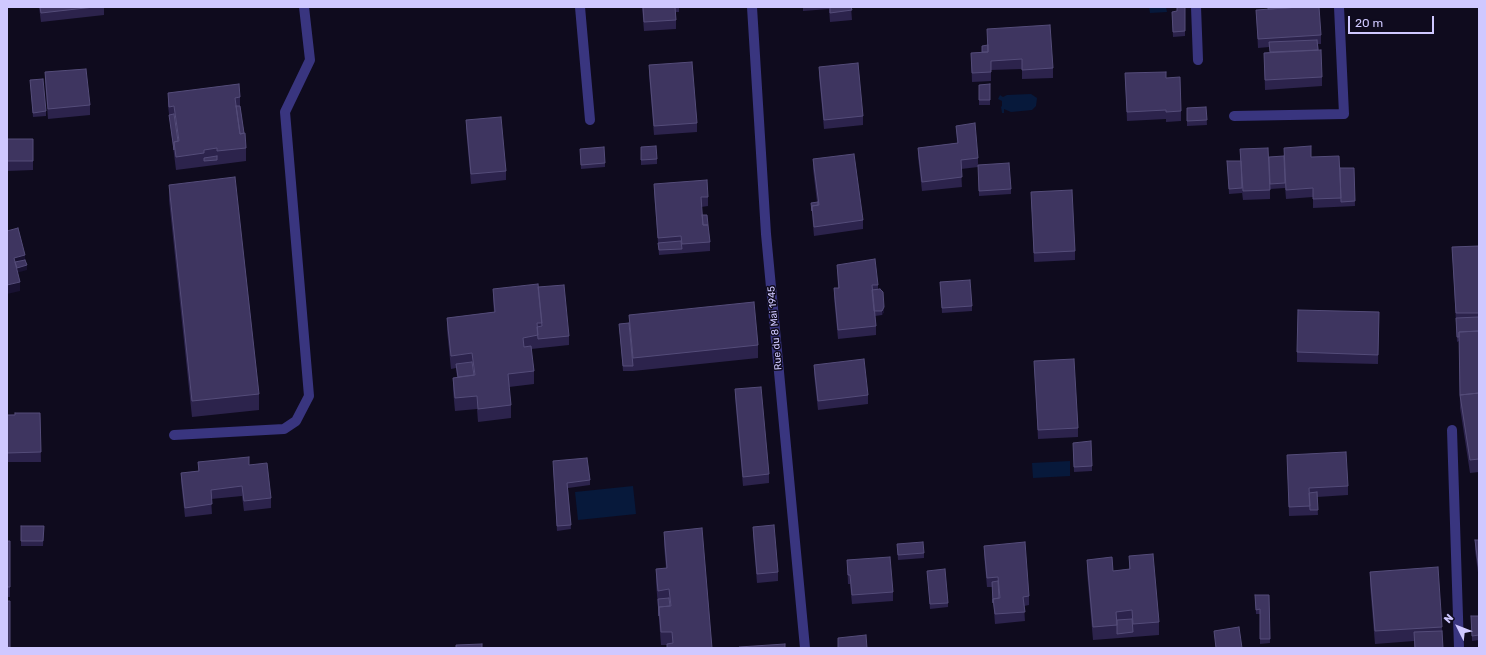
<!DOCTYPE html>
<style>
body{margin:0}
#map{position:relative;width:1486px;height:655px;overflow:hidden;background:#0f0b1e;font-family:Rubik,sans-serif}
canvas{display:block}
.frame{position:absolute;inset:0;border:8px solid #cfc8ff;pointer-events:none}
.north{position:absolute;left:1438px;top:607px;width:40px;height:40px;-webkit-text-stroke:3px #0f0b1e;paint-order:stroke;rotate:312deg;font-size:11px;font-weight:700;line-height:16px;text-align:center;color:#cfc8ff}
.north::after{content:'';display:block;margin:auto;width:14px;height:18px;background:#cfc8ff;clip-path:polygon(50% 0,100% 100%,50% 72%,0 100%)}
.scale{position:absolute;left:1348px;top:16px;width:86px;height:18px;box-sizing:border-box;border:2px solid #cfc8ff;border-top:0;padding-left:5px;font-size:12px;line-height:14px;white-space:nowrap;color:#cfc8ff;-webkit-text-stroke:3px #0f0b1e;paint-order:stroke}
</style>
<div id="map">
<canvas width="1486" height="655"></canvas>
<div class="frame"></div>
<div class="north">N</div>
<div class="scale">20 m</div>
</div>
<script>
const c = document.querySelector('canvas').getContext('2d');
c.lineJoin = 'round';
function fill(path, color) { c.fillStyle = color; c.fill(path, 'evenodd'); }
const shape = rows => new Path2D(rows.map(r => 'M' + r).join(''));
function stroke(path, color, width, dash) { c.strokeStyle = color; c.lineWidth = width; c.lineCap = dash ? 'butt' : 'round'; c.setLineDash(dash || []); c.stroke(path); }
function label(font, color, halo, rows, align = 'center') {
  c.font = font + ' Rubik,sans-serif'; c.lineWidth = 3; c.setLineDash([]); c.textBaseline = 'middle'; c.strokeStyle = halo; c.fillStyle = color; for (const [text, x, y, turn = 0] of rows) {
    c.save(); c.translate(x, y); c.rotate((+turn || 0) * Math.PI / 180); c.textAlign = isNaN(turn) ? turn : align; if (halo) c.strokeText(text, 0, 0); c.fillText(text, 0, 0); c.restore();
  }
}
const water = shape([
 [1149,7,1166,7,1167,12,1150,13],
 [1031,94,1037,98,1036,106,1032,110,1011,112,1004,109,1004,113,1002,113,1001,107,1002,106,1002,101,998,99,1000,95,1003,97,1007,95],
 [1070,461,1070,476,1033,478,1032,463],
 [633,486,636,514,578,520,575,492]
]);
const service = shape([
 [1196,7,1198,60],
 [1234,116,1344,114,1339,7],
 [1452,430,1459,648],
 [174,435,284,429,296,421,309,396,285,112,310,60,304,7]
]);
const minor = shape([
 [580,7,590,120],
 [752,7,766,234,805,648]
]);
const wall = shape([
 [39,7,104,7,104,15,41,22],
 [642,7,679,7,679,12,676,12,676,29,644,31],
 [803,7,851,7,852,20,830,22,829,9,803,11],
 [1256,10,1321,35,1321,44,1318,44,1322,77,1322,86,1265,90,1264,53,1270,52,1269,47,1258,48],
 [1172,16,1185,31,1185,36,1173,37],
 [987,29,1053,68,1053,78,1022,79,1022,69,991,70,991,81,972,82,971,53,982,52,988,45],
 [649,65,697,123,697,132,654,135,649,75],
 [819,67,863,116,863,125,824,129,819,76],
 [45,72,90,105,90,115,48,119,45,82],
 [1125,73,1166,78,1181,111,1181,121,1166,122,1166,119,1127,121],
 [30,80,46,111,46,116,33,117],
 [990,84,990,105,979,105,979,85],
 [168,93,240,97,240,106,244,133,246,148,246,161,176,170,168,106],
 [1206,107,1207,125,1187,126,1187,108],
 [466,120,506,171,506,180,471,184,466,129],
 [956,126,978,158,978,165,1011,189,1011,194,979,196,978,167,961,169,962,187,922,191,918,157,918,148,957,143],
 [7,139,33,139,33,170,7,171],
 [1284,148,1311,157,1340,168,1354,168,1355,206,1313,208,1313,197,1286,199,1285,187,1285,188,1270,189,1270,199,1243,200,1242,192,1242,193,1229,194,1227,161,1240,161,1240,149,1269,157,1284,156],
 [641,152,657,159,657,164,641,165],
 [580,154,605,163,605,167,581,169],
 [813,159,863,220,863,229,814,236,811,203,817,202,813,169],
 [654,184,708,197,708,206,701,207,702,215,710,242,710,251,659,255,654,193],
 [169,185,259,394,259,410,192,417,169,200],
 [1031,192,1075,251,1075,260,1034,262],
 [1479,246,1479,472,1470,473,1460,408,1459,341,1457,342,1452,247],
 [837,265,878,285,878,289,884,312,882,315,875,316,876,326,876,335,838,339,834,298,834,288,838,288],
 [940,282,972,306,972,311,942,313],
 [538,287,569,336,569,345,531,349,534,371,534,384,509,387,511,405,511,418,478,422,477,409,455,411,453,390,453,378,457,377,456,368,451,369,447,330,447,318,494,312,493,301,493,289],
 [1379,312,1378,364,1297,362,1297,352],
 [629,315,758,345,758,358,633,371,623,371,619,324,629,323],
 [1034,361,1078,428,1078,437,1038,439],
 [814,365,868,395,868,404,818,410,814,374],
 [735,389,769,474,769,483,743,486,735,398],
 [40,413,41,462,7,462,7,415],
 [1073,448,1092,466,1092,471,1074,472],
 [1287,455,1348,486,1348,495,1317,497,1318,515,1289,516],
 [198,462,249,465,271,498,271,508,244,511,242,496,211,499,212,514,185,517,181,482,181,473,198,471],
 [553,466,590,480,590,485,568,488,571,529,557,531],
 [21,526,44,526,43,546,21,546],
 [753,527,778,572,778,581,757,583,753,536],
 [664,532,712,648,667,648,667,645,661,645,656,582,656,569,666,568,664,545],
 [1475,540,1479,540,1479,580,1475,550],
 [7,541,10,541,10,597,7,597],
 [897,544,924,553,924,558,898,560],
 [984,546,1029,596,1029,605,1024,606,1025,621,995,624,992,587,987,587,984,555],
 [1129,556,1159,622,1159,635,1093,640,1087,572,1087,560,1113,571,1129,569],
 [847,560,893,592,893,601,852,604,850,584,848,584],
 [927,571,948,603,948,607,930,609],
 [1370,572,1442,627,1443,648,1414,648,1414,641,1375,644,1370,585],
 [1255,595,1269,595,1270,643,1260,644,1260,614,1256,614],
 [1471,616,1479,616,1479,640,1472,641]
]);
const shadedWall = shape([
 [25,255,25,264,16,267,14,258],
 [27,265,27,270,16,273,16,268],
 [20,282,20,291,7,294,7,285],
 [884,307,884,312,882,315,882,311]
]);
const building = shape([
 [40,7,94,7,41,13,40,7],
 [643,7,675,7,676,20,644,22,643,7],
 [830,7,851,7,852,10,830,13,830,7],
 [1177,7,1185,7,1185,31,1173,32,1172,12,1177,11,1177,7],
 [1268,7,1299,7,1268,9,1268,7],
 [1300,7,1319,7,1321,35,1258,39,1256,10,1300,7],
 [1050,25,1053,68,1022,70,1022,59,991,61,991,72,972,73,971,53,988,52,987,29,1050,25],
 [1317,40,1318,50,1270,52,1269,42,1317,40],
 [988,45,988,52,982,52,982,46,988,45],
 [1321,50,1322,77,1265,80,1264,53,1321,50],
 [692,62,697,123,654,126,649,65,692,62],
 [858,63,863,116,824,120,819,67,858,63],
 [86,69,90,105,48,109,45,72,86,69],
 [1166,72,1166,78,1180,77,1181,111,1166,112,1166,110,1127,112,1125,73,1166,72],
 [43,79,46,111,33,113,30,80,43,79],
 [239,84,240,97,235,98,240,134,245,133,246,148,217,151,217,148,204,150,204,153,176,157,174,142,179,141,174,106,169,107,168,93,239,84],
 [990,84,990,100,979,100,979,85,990,84],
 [236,106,240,106,244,133,240,134,236,106],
 [1206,107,1207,120,1187,121,1187,108,1206,107],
 [174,114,178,141,174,142,174,150,169,115,174,114],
 [501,117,506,171,471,174,466,120,501,117],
 [975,123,978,158,961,160,962,177,922,182,918,148,958,143,956,126,975,123],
 [7,139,33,139,33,161,7,161,7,139],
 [656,146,657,159,641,160,641,147,656,146],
 [1311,146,1311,157,1339,156,1341,198,1313,199,1313,188,1286,190,1284,148,1311,146],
 [604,147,605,163,581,165,580,149,604,147],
 [1268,148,1270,190,1243,191,1240,149,1268,148],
 [854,154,863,220,814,227,812,206,819,205,813,159,854,154],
 [217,156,217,160,204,161,204,158,217,156],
 [1284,156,1285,183,1270,184,1269,157,1284,156],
 [1227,161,1241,161,1242,188,1229,189,1227,161],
 [1009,163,1011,189,979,191,978,165,1009,163],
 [1340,168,1354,168,1355,201,1341,202,1340,168],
 [235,177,259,394,192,401,169,185,235,177],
 [707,180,708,197,701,197,703,225,708,225,710,242,682,244,681,236,658,238,654,184,707,180],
 [1072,190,1075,251,1034,253,1031,192,1072,190],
 [818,202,818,205,812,206,812,211,811,203,818,202],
 [702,215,707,215,708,225,703,225,702,215],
 [18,228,25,255,14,258,20,282,7,285,7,231,18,228],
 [681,241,682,249,659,250,658,243,681,241],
 [1479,246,1479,313,1456,313,1452,247,1479,246],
 [875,259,878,285,872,285,876,326,838,330,834,288,839,288,837,265,875,259],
 [25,260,27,265,17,268,15,262,25,260],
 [970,280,972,306,942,308,940,282,970,280],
 [538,284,542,323,537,323,538,335,523,338,524,347,531,346,534,371,508,374,511,405,478,409,477,396,455,398,453,378,475,375,472,353,451,356,447,318,495,312,493,289,538,284],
 [564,285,569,336,538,339,537,327,542,326,538,287,564,285],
 [880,289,883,292,884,307,882,311,874,311,872,290,880,289],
 [754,302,758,345,633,358,629,315,754,302],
 [1298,310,1379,312,1378,355,1297,352,1298,310],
 [1479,317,1479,331,1459,332,1459,337,1457,337,1456,318,1479,317],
 [629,323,633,366,623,366,619,324,629,323],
 [1479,331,1479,393,1460,395,1459,332,1479,331],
 [864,359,868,395,818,401,814,365,864,359],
 [1074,359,1078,428,1038,430,1034,361,1074,359],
 [472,362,474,375,458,377,456,364,472,362],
 [761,387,769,474,743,477,735,389,761,387],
 [1479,393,1479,459,1470,460,1460,395,1479,393],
 [15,413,40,413,41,452,7,453,7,415,15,415,15,413],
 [1091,441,1092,466,1074,467,1073,443,1091,441],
 [1346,452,1348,486,1309,488,1310,506,1289,507,1287,455,1346,452],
 [249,457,249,465,267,463,271,498,244,501,242,486,211,490,212,504,185,508,181,473,199,471,198,462,249,457],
 [587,458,590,480,567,483,571,525,557,526,553,461,587,458],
 [1317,492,1318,510,1310,510,1309,493,1317,492],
 [774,525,778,572,757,574,753,527,774,525],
 [21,526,44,526,43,541,21,541,21,526],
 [702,528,712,648,667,648,667,644,673,643,672,632,661,632,659,607,671,606,669,589,658,591,656,569,667,568,664,532,702,528],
 [1475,540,1479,540,1479,571,1475,540],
 [7,541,10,541,10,587,7,587,7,541],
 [923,542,924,553,898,555,897,544,923,542],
 [1025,542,1029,596,1023,597,1025,612,995,614,993,599,1000,598,998,577,987,578,984,546,1025,542],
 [1153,554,1159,622,1133,624,1132,610,1116,612,1117,625,1093,627,1087,560,1112,557,1113,571,1130,569,1129,556,1153,554],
 [890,557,893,592,852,595,850,575,848,575,847,560,890,557],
 [1438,567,1442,627,1375,631,1370,572,1438,567],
 [945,569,948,603,930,604,927,571,945,569],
 [998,581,999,598,993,599,993,603,992,582,998,581],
 [1255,595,1269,595,1270,639,1260,639,1260,609,1256,610,1255,595],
 [669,598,670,606,659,607,659,616,658,599,669,598],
 [7,601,10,601,10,647,7,647,7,601],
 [1471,616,1479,616,1479,635,1472,636,1471,616],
 [1132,619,1133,632,1117,634,1117,620,1132,619],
 [1239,627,1242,648,1216,648,1214,631,1239,627],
 [1442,631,1443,648,1415,648,1414,632,1442,631],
 [866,635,867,648,838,648,838,638,866,635],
 [482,644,482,648,456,648,456,645,482,644],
 [785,644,785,648,739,648,739,647,785,644]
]);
const streetNames = [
 ["Rue du 8 Mai 1945",775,328,-95]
];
fill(water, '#07193b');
stroke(service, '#39357f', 10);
stroke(minor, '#39357f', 10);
fill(wall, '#2c234c');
fill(shadedWall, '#191232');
fill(building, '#3e3560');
stroke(building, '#544c79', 1);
label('10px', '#cfc8ff', '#0f0b1e', streetNames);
</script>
